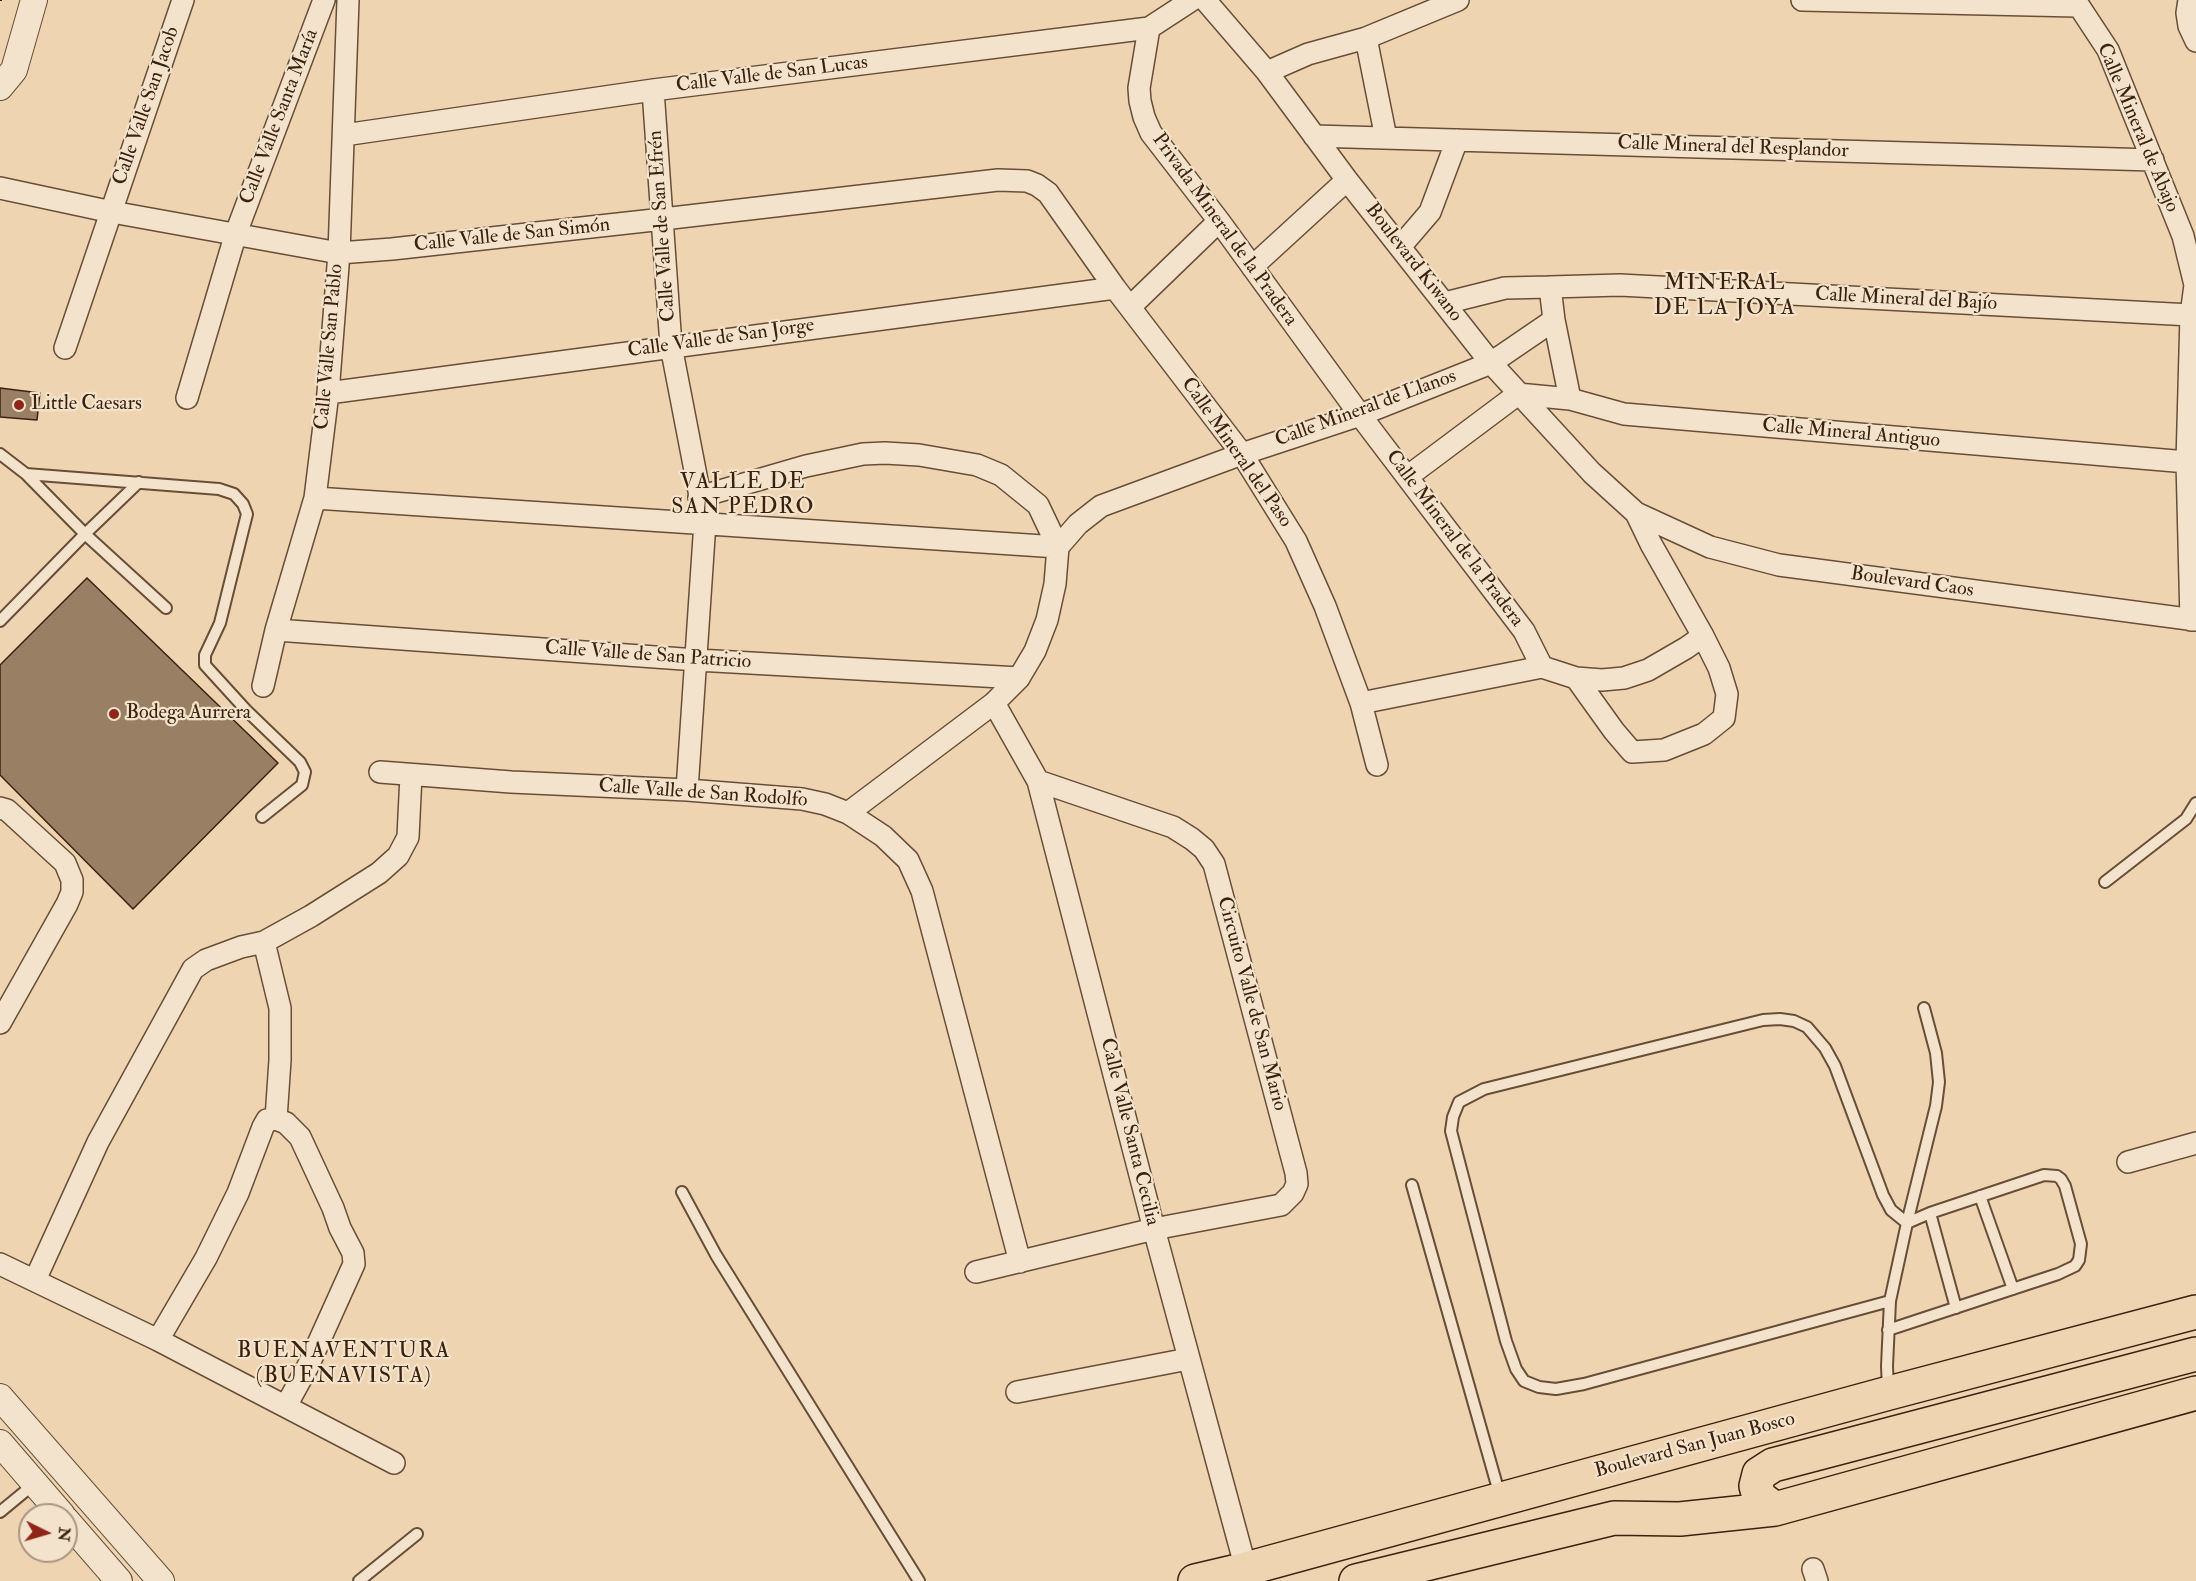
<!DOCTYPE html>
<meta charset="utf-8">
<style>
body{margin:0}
#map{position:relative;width:2196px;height:1581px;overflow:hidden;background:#eed4b1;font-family:"IM FELL Double Pica",serif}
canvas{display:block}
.north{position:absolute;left:18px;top:1503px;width:60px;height:60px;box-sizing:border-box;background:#f4e3cc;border:2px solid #aa9680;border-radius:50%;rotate:95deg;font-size:16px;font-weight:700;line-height:24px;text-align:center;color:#3c220e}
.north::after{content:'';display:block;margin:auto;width:21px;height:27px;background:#8f2418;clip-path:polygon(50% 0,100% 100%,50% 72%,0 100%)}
</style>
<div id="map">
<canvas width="2196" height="1581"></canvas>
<div class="north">N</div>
</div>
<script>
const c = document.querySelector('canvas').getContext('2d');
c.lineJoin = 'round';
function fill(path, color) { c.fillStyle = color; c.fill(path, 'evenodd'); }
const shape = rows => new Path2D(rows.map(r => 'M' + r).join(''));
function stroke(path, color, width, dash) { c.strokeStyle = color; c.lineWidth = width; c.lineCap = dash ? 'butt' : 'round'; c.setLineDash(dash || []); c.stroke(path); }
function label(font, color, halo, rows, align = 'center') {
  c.font = font + ' "IM FELL Double Pica",serif'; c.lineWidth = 4.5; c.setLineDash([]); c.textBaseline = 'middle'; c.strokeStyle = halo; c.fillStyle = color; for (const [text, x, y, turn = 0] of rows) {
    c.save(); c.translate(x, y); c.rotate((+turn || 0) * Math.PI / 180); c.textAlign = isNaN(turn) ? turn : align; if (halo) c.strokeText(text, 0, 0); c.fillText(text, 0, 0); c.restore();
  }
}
const building = shape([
 [0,388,40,393,37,420,0,417,0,388],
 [87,578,278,763,133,909,0,775,0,665,87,578]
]);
const path = shape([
 [0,1,0,0]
]);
const service = shape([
 [0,454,26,474,219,489,234,494,243,504,247,514,242,534,220,623,205,655,205,665,246,710,300,762,305,772,302,785,262,817],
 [26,474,85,534,166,608],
 [0,621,85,534,139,482],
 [2105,882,2186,819,2196,803],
 [1412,1185,1500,1496],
 [682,1192,716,1255,919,1581],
 [1980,1196,2013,1289],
 [1930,1213,1956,1308],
 [1888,1330,2058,1274,2075,1266,2079,1260,2081,1244,2065,1186,2061,1179,2057,1176,2044,1175,1930,1213,1907,1223,1891,1210,1883,1195,1835,1066,1825,1048,1807,1027,1794,1021,1780,1019,1763,1020,1484,1089,1459,1102,1453,1117,1451,1131,1506,1341,1516,1369,1524,1381,1539,1387,1556,1389,1584,1384,1890,1301],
 [1888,1389,1887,1366,1890,1301,1907,1223,1936,1106,1939,1082,1936,1053,1924,1008],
 [0,1512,34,1484],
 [359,1581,417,1534]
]);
const minor = shape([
 [1205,0,1267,72,1347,180,1491,363,1592,473,1636,513,1710,547,1779,565,2196,620],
 [1802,0,2077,6],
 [2075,0,2108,50,2183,236,2195,285,2191,315,2187,462,2191,620],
 [2189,0,2187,13,2189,26,2196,41],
 [1149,28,1139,88,1140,101,1144,117,1151,133,1219,221,1360,415,1524,631,1542,667],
 [1366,38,1386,138],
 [1267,72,1308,54,1366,38,1458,0],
 [653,90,671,346,705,522,687,790],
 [344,135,653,90,1149,28,1192,0],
 [1314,136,2153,160],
 [0,188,112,212,339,253,392,249,663,219,998,180,1027,181,1037,185,1048,193,1115,288,1242,454,1296,541,1325,606,1361,703,1377,765],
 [1400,247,1430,212,1457,140],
 [1252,267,1347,180],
 [1445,303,1505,288,1550,287],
 [1130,307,1219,221],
 [1554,320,1570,399],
 [65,348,183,0],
 [328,393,1115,288],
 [187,398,236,233,324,0],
 [1407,477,1518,394,1570,399,1624,414,2187,462,2196,460],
 [699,497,806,466,863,454,885,453,919,455,977,465,1001,475,1038,505,1058,547,1055,584,1047,620,1035,651,1019,678,994,703,848,813],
 [315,498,1058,547],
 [1058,547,1078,524,1101,506,1242,454,1360,415,1491,363,1554,320,1550,287,1620,285,2191,315],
 [276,630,697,660,1019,678],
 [1576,678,1614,731,1632,752,1664,750,1704,734,1724,718,1727,694,1719,668,1703,636],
 [263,686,276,630,315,498,328,393,339,253,348,0],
 [994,703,1038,781,1154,1229,1246,1569],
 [1361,703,1542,667,1576,678,1602,680,1624,678,1648,670,1686,648,1703,636,1651,544,1636,513],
 [380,772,511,782,687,790,802,799,825,804,848,813,883,836,908,860,922,891,1020,1262],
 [0,808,7,810,65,863,72,880,72,892,67,904,0,1023],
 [264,942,280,1008,280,1060,276,1119],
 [2128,1162,2196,1143],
 [0,1264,158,1340,394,1463],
 [976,1272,1154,1229,1281,1205,1293,1193,1297,1184,1296,1173,1214,864,1204,849,1192,839,1173,827,1038,781],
 [35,1280,98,1142,193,969,206,960,241,947,264,942,311,916,379,873,398,856,408,837,411,775],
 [158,1340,206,1258,238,1193,263,1127,267,1120,276,1119,286,1123,300,1137,333,1208,340,1228,353,1253,354,1264,308,1366,286,1406],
 [1017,1392,1188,1359],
 [1813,1569,1817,1581]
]);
const tertiary = shape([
 [0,87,14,70,34,0],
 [0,1397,161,1581],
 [0,1443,62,1515],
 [66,1520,119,1581]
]);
const primary = shape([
 [1775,1509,1759,1497,1756,1486,1759,1474,1773,1465,2196,1354],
 [1195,1581,1246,1569,1889,1393,2196,1312],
 [1356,1581,1614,1518,1680,1519,1775,1509,2196,1393]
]);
const markers = [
 [19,405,6,"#8f2418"],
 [114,714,6,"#8f2418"]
];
const streetNames = [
 ["Calle Valle de San Lucas",772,75,-7],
 ["Calle Valle San Jacob",147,106,-71],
 ["Calle Valle Santa María",280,117,-69],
 ["Calle Mineral de Abajo",2137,128,67],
 ["Calle Mineral del Resplandor",1733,148,2],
 ["Calle Valle de San Efrén",663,226,-94],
 ["Privada Mineral de la Pradera",1224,230,54],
 ["Calle Valle de San Simón",512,236,-6],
 ["Boulevard Kiwano",1413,263,52],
 ["Calle Mineral del Bajío",1906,300,3],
 ["Calle Valle de San Jorge",721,339,-8],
 ["Calle Valle San Pablo",330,347,-85],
 ["Calle Mineral de Llanos",1366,409,-20],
 ["Calle Mineral Antiguo",1851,434,5],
 ["Calle Mineral del Paso",1236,453,55],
 ["Calle Mineral de la Pradera",1454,539,53],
 ["Boulevard Caos",1912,583,8],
 ["Calle Valle de San Patricio",648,656,4],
 ["Calle Valle de San Rodolfo",703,794,4],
 ["Circuito Valle de San Mario",1251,1004,75],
 ["Calle Valle Santa Cecilia",1129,1132,76],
 ["Boulevard San Juan Bosco",1695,1446,-15]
];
const poiNames = [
 ["Little Caesars",31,405],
 ["Bodega Aurrera",126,714]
];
const quarterNames = [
 ["MINERAL",1725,284],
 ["DE LA JOYA",1725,309],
 ["VALLE DE",743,483],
 ["SAN PEDRO",743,508],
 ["BUENAVENTURA",344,1352],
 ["(BUENAVISTA)",344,1377]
];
fill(building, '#997f63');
stroke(building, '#3c220e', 1.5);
stroke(service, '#684e37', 14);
stroke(minor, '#684e37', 24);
stroke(tertiary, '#684e37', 28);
stroke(primary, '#3c220e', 36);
stroke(path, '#3c220e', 4, [4.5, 3]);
stroke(service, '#f4e3cc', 10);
stroke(minor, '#f4e3cc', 21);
stroke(tertiary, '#f4e3cc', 26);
stroke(primary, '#eed4b1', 33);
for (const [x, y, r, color] of markers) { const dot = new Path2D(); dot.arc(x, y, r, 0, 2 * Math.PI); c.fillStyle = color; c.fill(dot); stroke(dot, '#f4e3cc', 2); }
label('20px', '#3c220e', '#f4e3cc', streetNames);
label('20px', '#3c220e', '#f4e3cc', poiNames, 'left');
c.letterSpacing = '1.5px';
label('22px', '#3c220e', '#f4e3cc', quarterNames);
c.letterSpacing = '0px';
</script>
